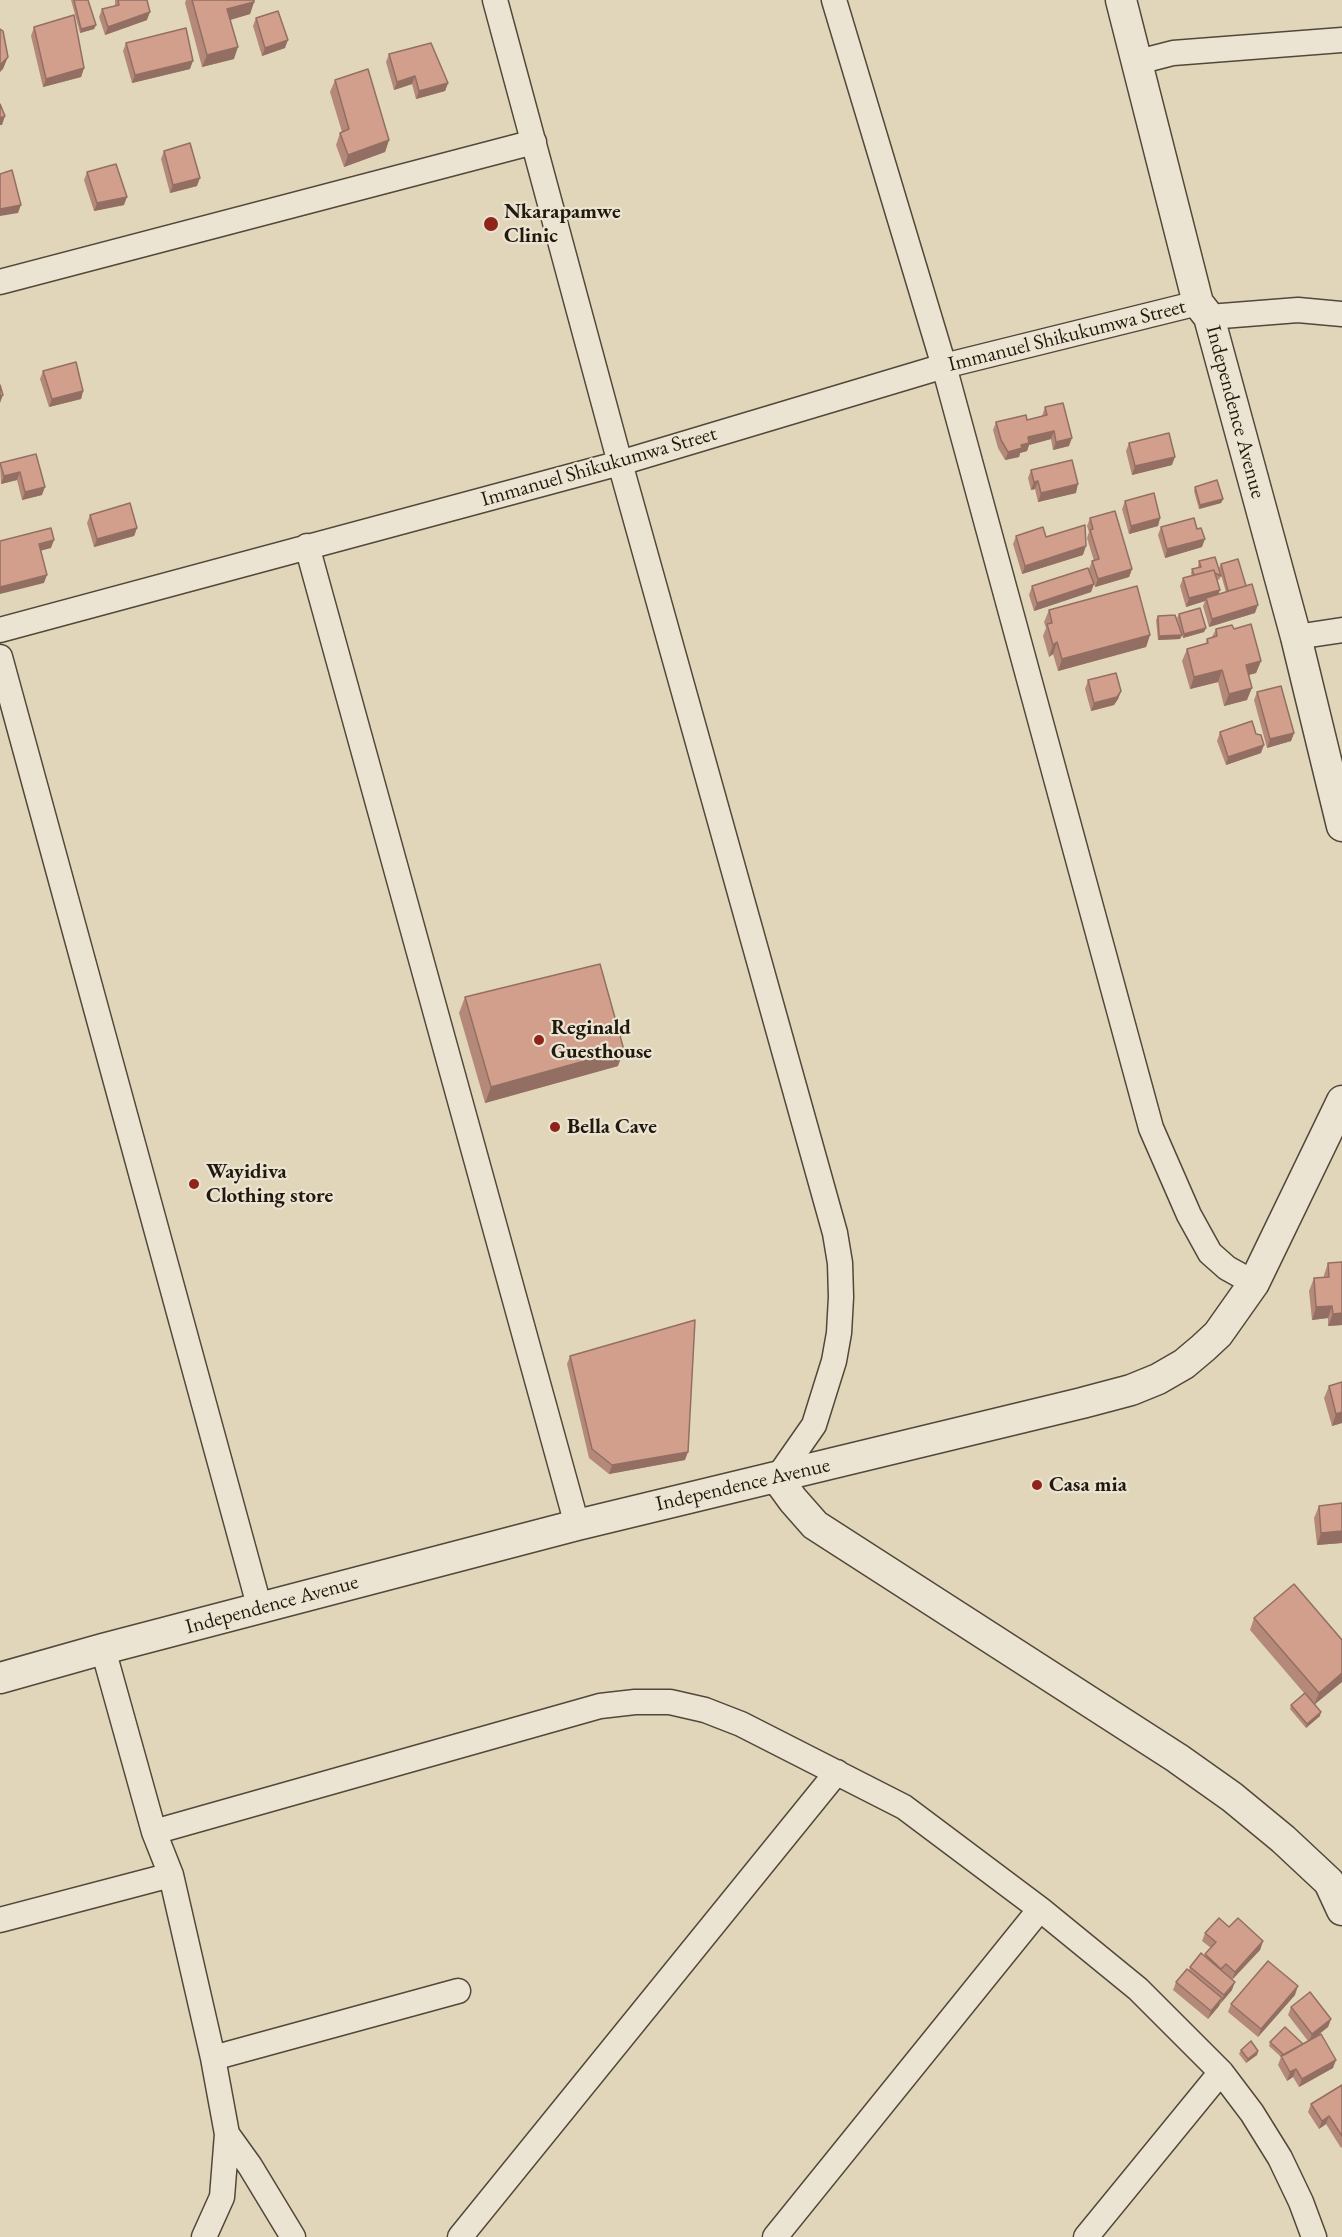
<!DOCTYPE html>
<style>
body{margin:0}
canvas{display:block;background:#e1d6ba}
</style>
<canvas width="1342" height="2237"></canvas>
<script>
const c = document.querySelector('canvas').getContext('2d');
c.lineJoin = 'round';
const shape = rows => new Path2D(rows.map(r => 'M' + r).join(''));
function stroke(path, color, width, dash) { c.strokeStyle = color; c.lineWidth = width; c.lineCap = dash ? 'butt' : 'round'; c.setLineDash(dash || []); c.stroke(path); }
function fill(path, color) { c.fillStyle = color; c.fill(path, 'evenodd'); }
function label(font, color, halo, rows, align = 'center') {
  c.font = font + ' "EB Garamond",serif'; c.lineWidth = 4.5; c.setLineDash([]); c.textBaseline = 'middle'; c.strokeStyle = halo; c.fillStyle = color; for (const [text, x, y, turn = 0] of rows) {
    c.save(); c.translate(x, y); c.rotate((+turn || 0) * Math.PI / 180); c.textAlign = isNaN(turn) ? turn : align; if (halo) c.strokeText(text, 0, 0); c.fillText(text, 0, 0); c.restore();
  }
}
const minor = shape([
 [495,0,620,463,835,1233,840,1263,841,1297,839,1333,834,1361,814,1425,777,1478],
 [834,0,944,366,1151,1128,1189,1215,1210,1253,1227,1268,1254,1283],
 [1138,62,1173,53,1342,40],
 [0,282,534,142],
 [1209,317,1298,310,1342,314],
 [307,546,577,1525],
 [0,630,620,463,944,366,1198,303],
 [1296,637,1342,630],
 [0,657,260,1609],
 [103,1649,154,1832,171,1875,213,2058,227,2134,222,2197,204,2237],
 [154,1832,600,1706,635,1702,670,1702,705,1710,741,1724,904,1807,1040,1909,1138,1989,1221,2072,1252,2113,1280,2158,1301,2202,1314,2237],
 [0,1920,171,1875],
 [213,2058,458,1991],
 [227,2134,250,2166,293,2237],
 [460,2237,837,1772],
 [775,2237,1040,1909],
 [1086,2237,1221,2072]
]);
const tertiary = shape([
 [1121,0,1198,303,1209,317,1296,637,1342,826],
 [777,1478,793,1500,815,1525,1177,1758,1232,1797,1283,1839,1329,1882,1342,1910],
 [0,1678,103,1649,577,1525,1082,1403,1131,1390,1158,1379,1184,1364,1203,1348,1218,1334,1254,1283,1342,1101]
]);
const wall = shape([
 [71,0,88,0,96,25,94,29,80,33],
 [115,0,147,0,147,20,105,35,99,17,102,9,115,6],
 [186,0,254,0,254,2,250,14,230,20,234,59,202,67,185,3],
 [256,18,285,48,262,56,253,26],
 [34,27,84,68,81,77,43,87,31,36],
 [126,43,190,69,132,83,123,51],
 [389,54,448,83,445,91,416,99,412,84,394,90,386,62],
 [335,80,389,140,385,152,344,167,336,145,340,133,342,132,330,92],
 [164,151,197,186,170,193,161,159],
 [87,172,124,205,94,211,84,180],
 [43,371,83,391,81,399,49,407,40,379],
 [1045,407,1069,446,1053,450,1051,439,1029,445,1027,451,1020,453,1019,457,1005,460,998,448,993,430,996,422,1027,420,1042,416],
 [1129,443,1172,465,1132,475,1126,451],
 [36,454,42,495,22,500,17,480,1,484,0,463],
 [1031,470,1076,493,1038,502,1035,489,1031,490,1028,478],
 [1195,487,1223,499,1221,503,1199,509,1194,491],
 [1125,501,1160,518,1158,526,1129,534,1122,509],
 [90,515,137,528,134,536,94,547,87,523],
 [1090,518,1132,569,1129,577,1095,587,1094,584,1091,592,1034,611,1029,595,1032,586,1089,569,1092,561,1094,561,1087,538,1089,532,1087,526],
 [1161,527,1197,529,1202,547,1165,558,1158,535],
 [1016,536,1046,537,1083,555,1022,574,1013,544],
 [1199,561,1221,576,1219,580,1217,579,1218,595,1226,592,1219,568,1221,564,1255,613,1209,627,1203,606,1205,601,1186,607,1180,586,1183,578,1192,576,1191,573,1192,569,1198,568,1198,566],
 [1049,610,1150,635,1146,647,1058,671,1053,654,1049,657,1043,636,1046,628,1044,622],
 [1179,614,1206,628,1204,632,1183,638,1177,618],
 [1158,616,1182,635,1180,639,1158,640,1156,620],
 [1216,629,1234,629,1261,661,1256,673,1249,675,1247,700,1224,706,1218,682,1190,689,1182,661,1187,649,1206,644,1207,639,1212,637],
 [1088,680,1121,691,1118,699,1114,705,1091,711,1085,689],
 [1257,692,1294,733,1291,741,1267,748,1254,700],
 [1220,732,1256,734,1261,753,1226,765,1217,741],
 [465,997,618,1066,485,1103,459,1013],
 [1342,1262,1342,1325,1328,1326,1328,1318,1312,1320,1309,1291,1314,1278,1324,1278,1324,1275,1328,1263],
 [570,1356,685,1460,609,1474,589,1458,567,1364],
 [1329,1386,1342,1423,1332,1426,1324,1398],
 [1342,1503,1342,1543,1317,1545,1314,1518,1319,1506],
 [1254,1618,1342,1640,1315,1705,1320,1716,1306,1728,1290,1709,1291,1705,1304,1693,1250,1630],
 [1229,1927,1263,1941,1260,1950,1232,1979,1232,1990,1221,2003,1219,2006,1208,2019,1173,1990,1176,1982,1189,1970,1190,1967,1205,1956,1211,1948,1202,1941,1205,1933],
 [1295,1995,1258,2037,1228,2012,1231,2004],
 [1291,2007,1331,2019,1328,2027,1313,2039,1333,2068,1299,2087,1293,2077,1287,2081,1278,2065,1281,2057,1269,2046,1270,2042,1303,2044,1308,2041,1288,2015],
 [1241,2050,1258,2051,1257,2055,1246,2063,1239,2054],
 [1342,2085,1342,2147,1341,2148,1326,2124,1319,2129,1308,2112,1311,2104]
]);
const shadedWall = shape([
 [254,2,250,14,223,22,227,9],
 [150,12,147,20,105,35,108,27],
 [96,25,94,29,80,33,81,29],
 [288,40,285,48,262,56,265,48],
 [238,47,234,59,202,67,207,55],
 [8,57,3,69,0,72,0,65],
 [193,61,190,69,132,83,135,75],
 [84,68,81,77,43,87,46,79],
 [415,76,412,84,394,90,397,82],
 [448,83,445,91,416,99,419,91],
 [5,116,2,125,0,125,0,118],
 [389,140,385,152,344,167,348,155],
 [200,178,197,186,170,193,173,185],
 [127,197,124,205,94,211,97,203],
 [21,205,18,213,0,216,0,209],
 [83,391,81,399,49,407,52,399],
 [3,395,0,403,0,396],
 [1054,431,1051,439,1029,445,1027,451,1020,453,1019,457,1005,460,1008,452,1021,445,1028,437],
 [1072,438,1069,446,1053,450,1056,442],
 [1175,457,1172,465,1132,475,1135,466],
 [20,472,17,480,1,484,4,476],
 [1038,481,1035,489,1031,490,1034,482],
 [1078,484,1076,493,1038,502,1041,493],
 [45,487,42,495,22,500,25,492],
 [1223,499,1221,503,1199,509,1200,505],
 [1160,518,1158,526,1129,534,1131,526],
 [137,528,134,536,94,547,97,539],
 [1205,539,1202,547,1165,558,1167,549],
 [54,540,51,548,36,552,39,544],
 [1086,546,1083,555,1022,574,1025,566],
 [1132,569,1129,577,1095,587,1098,579],
 [47,575,44,583,0,594,0,587],
 [1094,584,1091,592,1034,611,1037,603],
 [1220,590,1217,598,1206,598,1205,601,1186,607,1189,598],
 [1258,605,1255,613,1209,627,1212,619],
 [1206,628,1204,632,1183,638,1184,634],
 [1150,635,1146,647,1058,671,1062,659],
 [1182,635,1180,639,1158,640,1159,636],
 [1057,642,1053,654,1049,657,1053,645],
 [1261,661,1256,673,1241,677,1246,665],
 [1222,670,1218,682,1190,689,1194,677],
 [1252,688,1247,700,1224,706,1229,694],
 [1121,691,1118,699,1114,705,1091,711,1094,703],
 [1294,733,1291,741,1267,748,1270,739],
 [1264,745,1261,753,1226,765,1228,757],
 [624,1050,618,1066,485,1103,491,1087],
 [1332,1306,1328,1318,1312,1320,1316,1307],
 [1342,1313,1342,1325,1328,1326,1333,1314],
 [1342,1412,1342,1423,1332,1426,1336,1414],
 [688,1452,685,1460,609,1474,612,1465],
 [1342,1531,1342,1543,1317,1545,1321,1533],
 [1342,1673,1342,1682,1314,1705,1319,1693],
 [1321,1712,1320,1716,1306,1728,1307,1724],
 [1263,1941,1260,1950,1232,1980,1235,1972],
 [1235,1982,1232,1990,1221,2003,1224,1995],
 [1298,1986,1295,1995,1258,2037,1261,2029],
 [1222,1998,1219,2006,1208,2019,1211,2011],
 [1331,2019,1328,2027,1309,2042,1312,2034],
 [1258,2051,1257,2055,1246,2063,1248,2059],
 [1336,2060,1333,2068,1299,2087,1302,2079],
 [1296,2069,1293,2077,1287,2081,1290,2072],
 [1329,2116,1326,2124,1319,2129,1322,2121]
]);
const building = shape([
 [74,0,88,0,96,25,81,29,74,0],
 [118,0,147,0,150,12,108,27,102,9,119,5,118,0],
 [192,0,254,0,254,2,227,9,238,47,207,55,192,0],
 [278,11,288,40,265,48,256,18,278,11],
 [74,15,84,68,46,79,34,27,74,15],
 [186,28,193,61,135,75,126,43,186,28],
 [0,29,3,31,8,57,0,65,0,29],
 [431,43,448,83,419,91,415,76,397,82,389,54,431,43],
 [368,69,389,140,348,155,340,133,349,129,335,80,368,69],
 [0,104,5,116,0,118,0,104],
 [190,143,200,178,173,185,164,151,190,143],
 [116,164,127,197,97,203,87,172,116,164],
 [12,170,21,205,0,209,0,174,12,170],
 [76,362,83,391,52,399,43,371,76,362],
 [0,385,3,395,0,396,0,385],
 [1063,403,1072,438,1056,442,1054,431,1028,437,1029,443,1021,445,1022,448,1008,452,1001,440,996,422,1026,415,1027,420,1047,415,1045,407,1063,403],
 [1169,433,1175,457,1135,466,1129,443,1169,433],
 [36,454,45,487,25,492,20,472,4,476,0,463,36,454],
 [1072,460,1078,484,1041,493,1038,481,1034,482,1031,470,1072,460],
 [1217,480,1223,499,1200,505,1195,487,1217,480],
 [1154,493,1160,518,1131,526,1125,501,1154,493],
 [130,503,137,528,97,539,90,515,130,503],
 [1115,511,1132,569,1098,579,1092,561,1099,559,1090,530,1093,529,1090,518,1115,511],
 [1194,518,1197,529,1201,528,1205,539,1167,549,1161,527,1194,518],
 [1085,525,1086,546,1025,566,1016,536,1043,527,1046,537,1085,525],
 [51,528,54,540,39,544,47,575,0,587,0,541,51,528],
 [1215,557,1221,576,1215,573,1214,570,1194,575,1192,569,1201,567,1199,561,1215,557],
 [1238,559,1246,586,1228,591,1221,564,1238,559],
 [1088,568,1094,584,1037,603,1032,586,1088,568],
 [1214,570,1220,590,1189,598,1183,578,1214,570],
 [1252,584,1258,605,1212,619,1206,598,1252,584],
 [1137,586,1150,635,1062,659,1057,642,1053,645,1047,624,1052,623,1049,610,1137,586],
 [1200,608,1206,628,1184,634,1179,614,1200,608],
 [1175,615,1182,635,1159,636,1158,616,1175,615],
 [1251,624,1261,661,1246,665,1252,688,1229,694,1222,670,1194,677,1187,649,1208,643,1207,639,1217,636,1216,629,1232,625,1234,629,1251,624],
 [1116,673,1121,691,1117,697,1094,703,1088,680,1116,673],
 [1281,686,1294,733,1270,739,1257,692,1281,686],
 [1252,721,1256,734,1261,735,1264,745,1228,757,1220,732,1252,721],
 [600,964,624,1050,491,1087,465,997,600,964],
 [1342,1262,1342,1313,1333,1314,1332,1306,1316,1307,1314,1278,1329,1277,1328,1263,1342,1262],
 [695,1320,688,1452,612,1465,592,1449,570,1356,695,1320],
 [1342,1382,1342,1412,1336,1414,1329,1386,1342,1382],
 [1342,1503,1342,1531,1321,1533,1319,1506,1342,1503],
 [1294,1584,1342,1640,1342,1673,1319,1693,1254,1618,1294,1584],
 [1305,1693,1321,1712,1307,1724,1291,1705,1305,1693],
 [1219,1918,1229,1927,1238,1918,1263,1941,1235,1972,1226,1964,1221,1969,1205,1954,1216,1942,1205,1933,1219,1918],
 [1201,1953,1235,1982,1224,1995,1190,1967,1201,1953],
 [1268,1961,1298,1986,1261,2029,1231,2004,1268,1961],
 [1187,1969,1222,1998,1211,2011,1176,1982,1187,1969],
 [1310,1992,1331,2019,1312,2034,1291,2007,1310,1992],
 [1285,2027,1303,2044,1284,2055,1270,2042,1285,2027],
 [1321,2034,1336,2060,1302,2079,1296,2069,1290,2072,1281,2056,1321,2034],
 [1251,2041,1258,2051,1248,2059,1241,2050,1251,2041],
 [1342,2085,1342,2136,1329,2116,1322,2121,1311,2104,1342,2085]
]);
const markers = [
 [491,224,8,"#8f2418"],
 [539,1040,6,"#8f2418"],
 [555,1127,6,"#8f2418"],
 [194,1184,6,"#8f2418"],
 [1037,1485,6,"#8f2418"]
];
const poiNames = [
 ["Nkarapamwe",504,212],
 ["Clinic",504,236],
 ["Reginald",551,1028],
 ["Guesthouse",551,1052],
 ["Bella Cave",567,1127],
 ["Wayidiva",206,1172],
 ["Clothing store",206,1196],
 ["Casa mia",1049,1485]
];
const streetNames = [
 ["Immanuel Shikukumwa Street",1067,336,-14],
 ["Independence Avenue",1235,412,75],
 ["Immanuel Shikukumwa Street",599,467,-16],
 ["Independence Avenue",743,1485,-13],
 ["Independence Avenue",272,1605,-15]
];
stroke(minor, '#524839', 27);
stroke(tertiary, '#524839', 33);
stroke(minor, '#ece4d2', 24);
stroke(tertiary, '#ece4d2', 30);
fill(wall, '#b58979');
fill(shadedWall, '#936f63');
fill(building, '#d29f8d');
stroke(building, '#936f63', 1.5);
for (const [x, y, r, color] of markers) { const dot = new Path2D(); dot.arc(x, y, r, 0, 2 * Math.PI); c.fillStyle = color; c.fill(dot); stroke(dot, '#ece4d2', 2); }
label('bold 21px', '#22190e', '#ece4d2', poiNames, 'left');
label('21px', '#22190e', '#ece4d2', streetNames);
</script>
